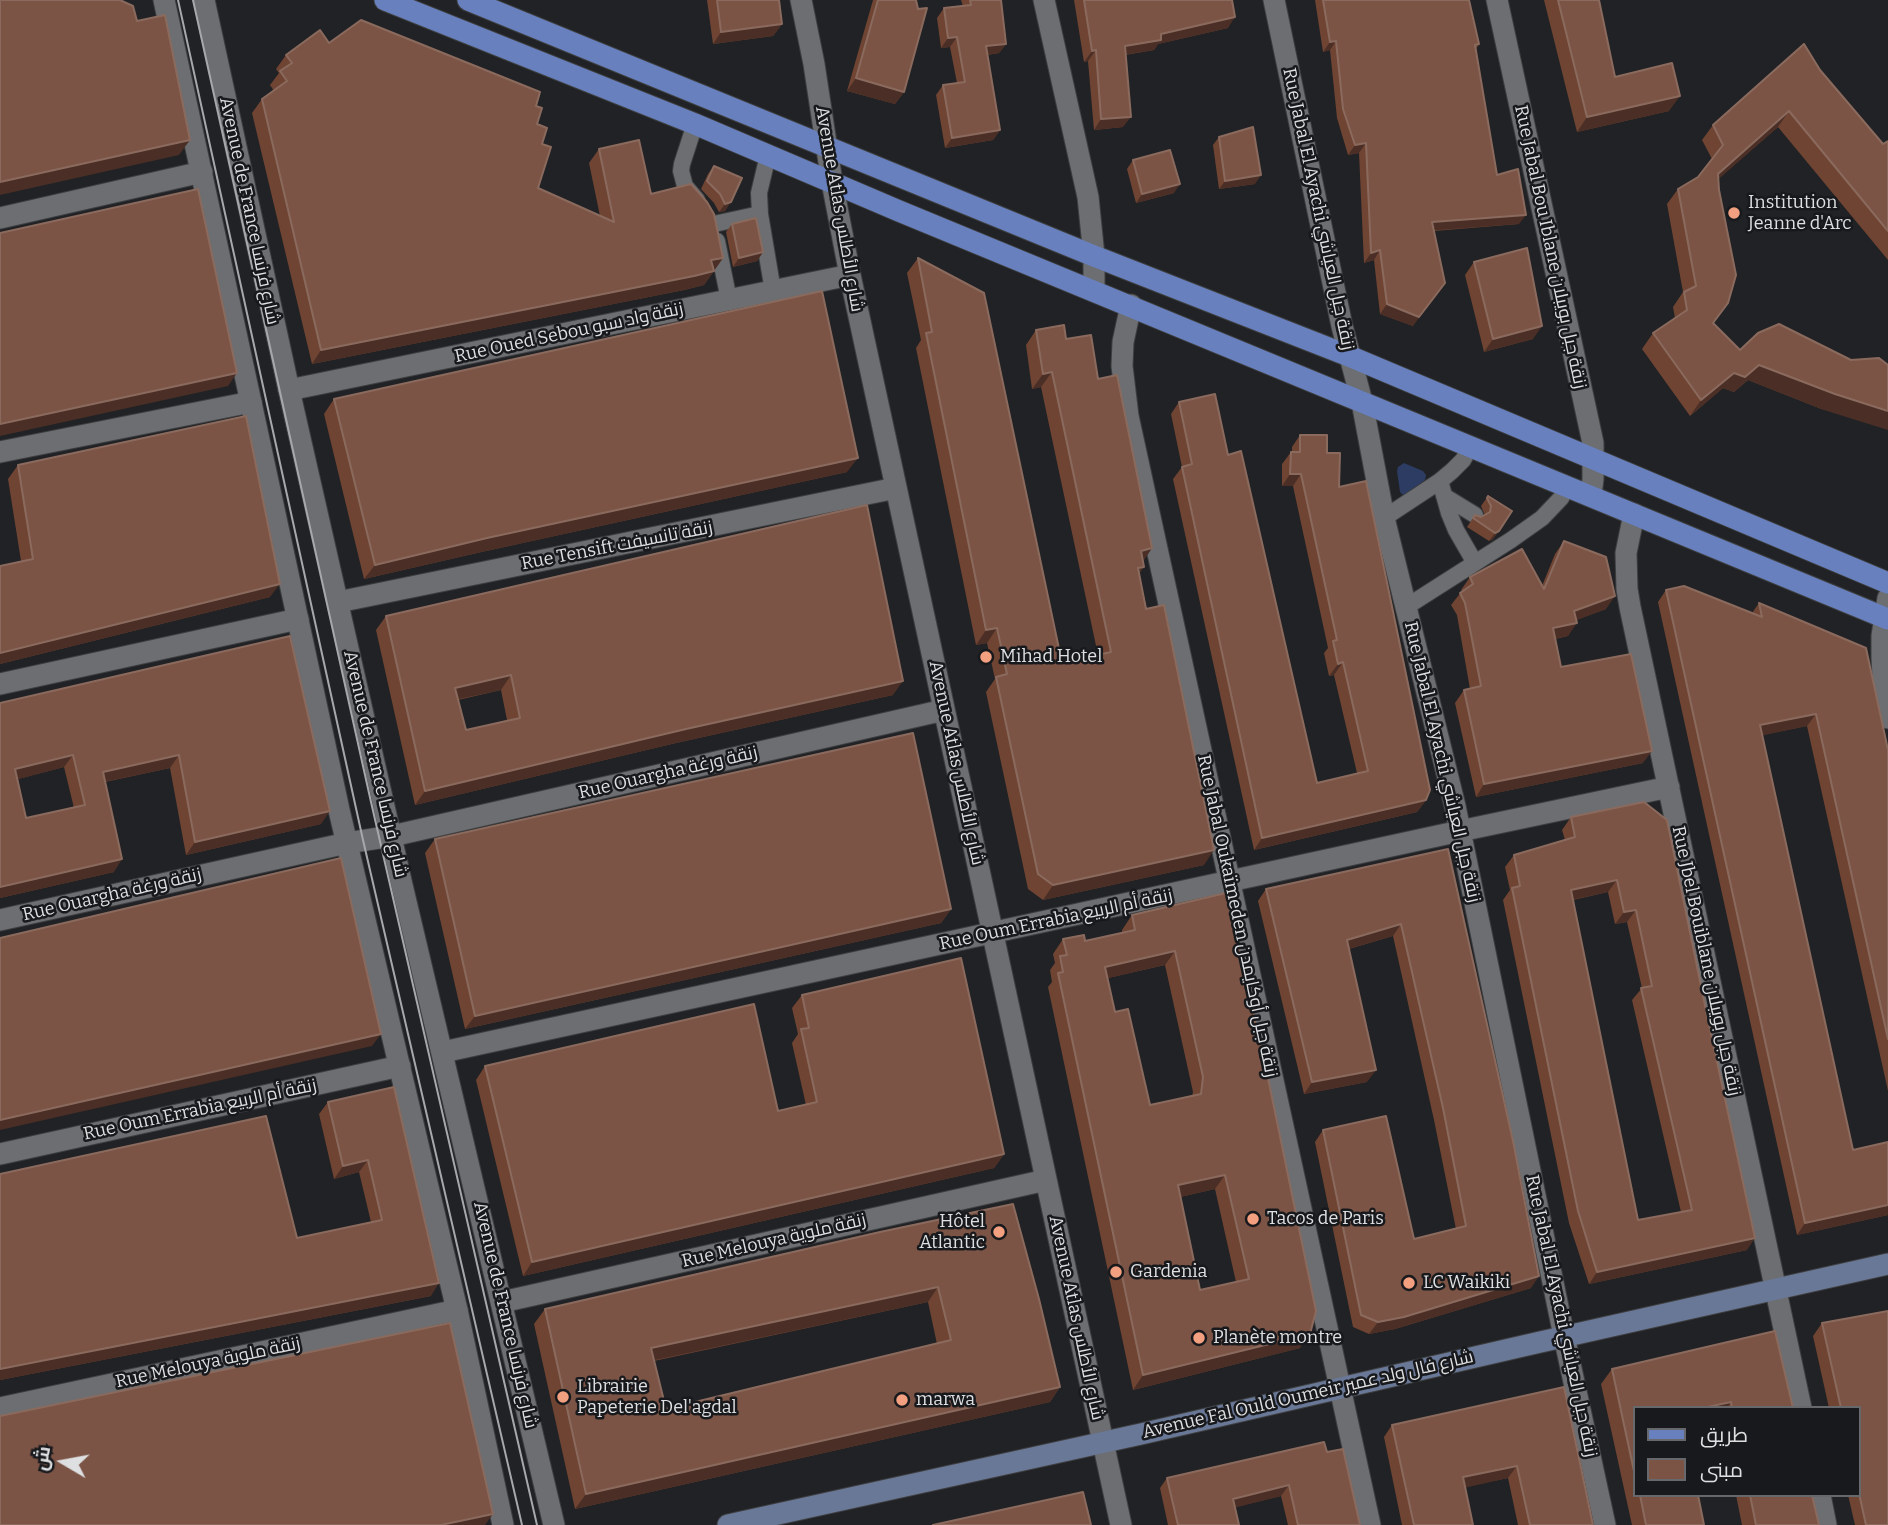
<!DOCTYPE html>
<meta charset="utf-8">
<style>
body{margin:0}
#map{position:relative;width:1888px;height:1525px;overflow:hidden;background:#212225;font-family:Bitter,Cairo,serif}
canvas{display:block}
.legend{position:absolute;left:1633px;top:1406px;width:228px;height:91px;box-sizing:border-box;background:#18191c;border:2px solid #67686b;margin:0;padding:9px 12px;list-style:none;font-size:21px;color:#dedfe1}
.legend li{display:flex;align-items:center;gap:14px;height:35px}
.legend b{width:35px;border:2px solid #67686b}
.north{position:absolute;left:28px;top:1427px;width:70px;height:70px;-webkit-text-stroke:5px #18191c;paint-order:stroke;rotate:280deg;font-size:19px;font-weight:700;line-height:28px;text-align:center;color:#dedfe1}
.north::after{content:'';display:block;margin:auto;width:24px;height:32px;background:#dedfe1;clip-path:polygon(50% 0,100% 100%,50% 72%,0 100%)}
</style>
<div id="map">
<canvas width="1888" height="1525"></canvas>
<ul class="legend">
<li><b style="height:9px;background:#6881be"></b>طريق</li>
<li><b style="height:19px;background:#7b5446"></b>مبنى</li>
</ul>
<div class="north">ش</div>
</div>
<script>
const c = document.querySelector('canvas').getContext('2d');
c.lineJoin = 'round';
function fill(path, color) { c.fillStyle = color; c.fill(path, 'evenodd'); }
const shape = rows => new Path2D(rows.map(r => 'M' + r).join(''));
function stroke(path, color, width, dash) { c.strokeStyle = color; c.lineWidth = width; c.lineCap = dash ? 'butt' : 'round'; c.setLineDash(dash || []); c.stroke(path); }
function label(font, color, halo, rows, align = 'center') {
  c.font = font + ' Bitter,Cairo,serif'; c.lineWidth = 5; c.setLineDash([]); c.textBaseline = 'middle'; c.strokeStyle = halo; c.fillStyle = color; for (const [text, x, y, turn = 0] of rows) {
    c.save(); c.translate(x, y); c.rotate((+turn || 0) * Math.PI / 180); c.textAlign = isNaN(turn) ? turn : align; if (halo) c.strokeText(text, 0, 0); c.fillText(text, 0, 0); c.restore();
  }
}
const green = shape([
 [1404,463,1423,471,1426,475,1425,480,1404,496,1400,492,1397,471,1398,467]
]);
const service = shape([
 [695,124,682,164,681,171,685,186,697,200],
 [768,155,759,193,760,214,773,291],
 [714,224,760,214],
 [717,241,729,300],
 [1440,481,1449,513,1456,530,1475,563],
 [1444,496,1475,515],
 [1384,518,1440,481,1452,471,1463,460,1471,446],
 [1406,607,1511,540,1542,518,1561,498,1568,486]
]);
const minor = shape([
 [801,0,814,64,832,182,850,275,1121,1525],
 [1044,0,1088,197,1094,256,1094,290],
 [1274,0,1342,326,1362,402,1384,518,1455,806,1564,1336,1605,1525],
 [1497,0,1593,443,1593,479,1591,495],
 [0,218,202,172],
 [1131,305,1123,342,1122,366,1128,416,1370,1525],
 [289,390,850,275],
 [0,452,251,402],
 [1634,514,1626,553,1627,589,1630,607,1801,1408],
 [1888,598,1882,636,1882,657,1884,694,1888,718],
 [338,602,896,488],
 [0,684,298,619],
 [0,920,347,843,392,836,944,710],
 [443,1052,1460,831,1669,787],
 [0,1154,400,1066],
 [502,1302,1046,1180],
 [0,1408,457,1310],
 [1820,1495,1826,1525]
]);
const tertiary = shape([
 [164,0,339,810,457,1310,503,1525],
 [204,0,289,390,402,885,554,1525]
]);
const secondary = shape([
 [728,1525,1141,1434,1536,1343,1888,1264]
]);
const primary = shape([
 [385,0,695,124,899,211,1888,619],
 [468,0,1094,256,1349,356,1888,583]
]);
const tram = shape([
 [178,0,363,840,522,1525],
 [193,0,371,802,537,1525]
]);
const wall = shape([
 [707,0,779,0,782,24,773,36,713,44],
 [873,0,916,0,904,92,895,104,847,91],
 [961,0,1001,0,1006,44,999,53,987,55,1000,130,993,140,945,148,936,95,943,85,957,83,950,47,941,48,937,18,944,8,963,6],
 [1074,0,1232,0,1228,28,1158,44,1154,50,1125,55,1123,127,1094,130,1088,61,1084,62],
 [1315,0,1469,0,1479,44,1476,49,1497,175,1519,224,1434,231,1413,326,1380,314,1374,260,1364,263,1359,153,1348,155,1337,118,1330,50,1323,52],
 [1544,0,1599,0,1615,77,1669,111,1577,132],
 [329,43,536,106,537,124,542,144,538,188,600,216,589,163,599,149,723,258,704,285,684,290,312,364,252,113,262,99,274,91,270,85,279,73,276,69,286,55],
 [1820,70,1883,144,1888,141,1888,260,1778,127,1718,179,1713,323,1740,350,1824,410,1748,380,1734,392,1723,388,1690,416,1642,349,1653,333,1675,318,1673,307,1683,292,1667,204,1678,189,1698,177,1712,159,1702,140,1713,125],
 [1219,137,1255,184,1219,189,1213,145],
 [1133,160,1174,193,1136,203,1127,169],
 [714,166,742,178,725,211,719,212,714,203,701,189,708,174],
 [732,224,763,252,757,261,733,267,726,232],
 [918,258,1062,663,1098,655,1041,387,1032,389,1026,345,1036,330,1066,339,1098,379,1152,548,1143,561,1139,574,1204,865,1043,900,1028,889,986,692,995,679,987,643,976,645,916,348,921,340,907,273],
 [1474,262,1533,339,1484,352,1465,275],
 [334,399,847,472,477,553,364,579,324,414],
 [1179,402,1228,455,1317,783,1357,773,1334,675,1329,676,1324,653,1328,648,1293,486,1282,486,1282,464,1291,452,1292,452,1292,447,1300,435,1327,453,1339,487,1426,800,1417,812,1254,850,1173,479,1182,467,1171,414],
 [18,465,270,597,0,664,0,566,21,561,8,479],
 [1488,496,1512,511,1493,539,1489,541,1467,527,1475,515,1481,517,1485,515,1481,506],
 [1564,541,1606,609,1576,620,1568,636,1555,639,1561,667,1643,763,1476,797,1455,703,1464,690,1470,689,1457,615,1451,605,1462,591,1461,590,1470,577,1542,586,1555,554],
 [1666,590,1752,613,1759,603,1888,750,1888,1091,1807,726,1762,735,1853,1150,1888,1142,1888,1215,1797,1235,1658,602],
 [386,616,893,695,676,743,415,805,376,630],
 [501,690,507,720,466,730,458,700],
 [290,636,321,824,186,855,170,768,105,782,114,872,0,898,0,703],
 [64,767,74,808,26,818,18,779],
 [1644,802,1747,1250,1589,1284,1569,1223,1503,900,1510,890,1505,867,1514,855,1565,840,1562,830,1571,817],
 [1608,892,1615,924,1627,922,1642,988,1632,1000,1681,1212,1638,1220,1573,900],
 [435,839,951,909,941,923,465,1029,425,853],
 [1448,849,1531,1288,1395,1329,1369,1334,1353,1327,1315,1142,1323,1130,1414,1239,1456,1229,1434,1120,1393,936,1349,949,1367,1082,1304,1094,1258,901,1266,889],
 [1226,893,1300,1348,1133,1390,1048,987,1052,982,1050,970,1055,963,1053,954,1063,939,1085,941,1122,933,1122,930,1132,915],
 [1165,965,1193,1092,1192,1096,1150,1105,1115,1012,1108,978],
 [1215,1189,1236,1282,1200,1290,1180,1197],
 [802,995,1004,1154,994,1168,523,1276,476,1080,485,1066,778,1111,806,1105,792,1043,798,1034,792,1008],
 [394,1087,431,1296,0,1380,0,1174,297,1238,371,1222,359,1172,334,1179,319,1114,328,1102],
 [880,1232,1060,1387,1050,1402,575,1509,534,1324,545,1309],
 [928,1302,937,1344,666,1409,654,1361],
 [1888,1311,1888,1525,1855,1525,1848,1495,1858,1495,1858,1408,1829,1408,1813,1336,1822,1323],
 [1612,1369,1793,1408,1634,1408,1634,1495,1698,1495,1704,1525,1632,1525,1601,1384],
 [1564,1387,1593,1525,1518,1525,1508,1478,1465,1487,1473,1525,1402,1525,1384,1437,1392,1425],
 [1327,1452,1360,1525,1288,1525,1281,1496,1235,1507,1239,1525,1168,1525,1160,1488,1167,1478],
 [1736,1495,1812,1495,1819,1525,1742,1525]
]);
const shadedWall = shape([
 [1235,17,1228,28,1158,44,1154,50,1117,56,1125,46,1161,34],
 [782,24,773,36,713,44,721,32],
 [957,37,950,47,941,48,948,38],
 [1336,41,1330,50,1323,52,1330,42],
 [1006,44,999,53,979,56,986,46],
 [1096,50,1088,61,1084,62,1092,51],
 [856,78,904,92,895,104,847,91],
 [1680,96,1669,111,1577,132,1587,117],
 [1789,111,1778,127,1707,189,1718,174],
 [1131,117,1123,127,1094,130,1101,119],
 [1000,130,993,140,945,148,952,138],
 [190,140,179,155,0,195,0,182],
 [1366,143,1359,153,1348,155,1355,145],
 [1261,175,1255,184,1219,189,1225,181],
 [1180,184,1174,193,1136,203,1142,194],
 [731,202,725,211,719,212,725,204],
 [1526,215,1519,224,1425,231,1432,222],
 [1380,250,1374,260,1364,263,1371,253],
 [763,252,757,261,733,267,739,258],
 [723,258,704,285,684,290,312,364,321,350],
 [1445,283,1413,326,1380,314,1387,304],
 [1542,326,1533,339,1484,352,1493,339],
 [1759,365,1888,411,1888,430,1824,410,1748,380,1734,392,1723,388,1690,416,1701,400,1734,373],
 [1052,372,1041,387,1032,389,1043,374],
 [237,373,228,386,0,436,0,424],
 [858,458,847,472,477,553,364,579,375,565,487,538],
 [1290,474,1301,474,1293,486,1282,486],
 [1499,531,1493,539,1489,541,1495,533],
 [1152,548,1142,563,1141,551],
 [1144,567,1134,581,1138,568],
 [280,584,270,597,0,664,0,653],
 [1615,596,1606,609,1566,624,1574,611],
 [1577,623,1568,636,1544,641,1553,628],
 [997,628,987,643,976,645,986,630],
 [1343,662,1334,675,1329,676,1338,664],
 [511,675,501,690,445,702,455,688],
 [903,681,893,695,676,743,415,805,425,791,686,729],
 [1816,714,1807,726,1751,738,1760,725],
 [1652,751,1643,763,1476,797,1484,784],
 [73,755,64,767,7,782,15,769],
 [179,755,170,768,94,784,103,772],
 [1426,800,1417,812,1254,850,1262,838],
 [330,811,321,824,186,855,195,842],
 [1214,850,1204,865,1043,900,1053,885],
 [122,859,114,872,0,898,0,887],
 [1617,880,1608,892,1562,902,1571,890],
 [951,909,941,923,465,1029,475,1016],
 [1636,910,1627,922,1615,924,1624,912],
 [1401,924,1393,936,1338,952,1347,940],
 [1175,951,1165,965,1095,981,1105,967],
 [381,1034,372,1046,0,1130,0,1120],
 [1376,1070,1367,1082,1304,1094,1312,1082],
 [1004,1154,994,1168,523,1276,532,1262],
 [368,1160,359,1172,334,1179,343,1166],
 [1225,1175,1215,1189,1167,1200,1178,1185],
 [1888,1205,1888,1215,1797,1235,1805,1223],
 [1755,1238,1747,1250,1589,1284,1597,1272],
 [1539,1276,1531,1288,1395,1329,1369,1334,1378,1322],
 [439,1283,431,1296,0,1380,0,1369],
 [938,1287,928,1302,641,1363,651,1348],
 [1310,1334,1300,1348,1133,1390,1143,1375],
 [1060,1387,1050,1402,575,1509,586,1494],
 [1731,1402,1727,1408,1703,1408],
 [1517,1466,1508,1478,1455,1490,1463,1477],
 [1289,1485,1281,1496,1226,1510,1233,1499],
 [493,1514,485,1525,441,1525]
]);
const building = shape([
 [0,0,120,0,133,6,137,21,165,15,190,140,0,182,0,0],
 [717,0,779,0,782,24,721,32,717,0],
 [878,0,916,0,918,9,927,8,904,92,856,78,878,0],
 [970,0,1001,0,1006,44,986,46,1000,130,952,138,943,85,965,82,957,37,948,38,944,8,971,5,970,0],
 [1084,0,1232,0,1235,17,1161,34,1161,40,1125,46,1131,117,1101,119,1096,50,1092,51,1084,0],
 [1323,0,1469,0,1479,44,1475,45,1497,175,1518,169,1526,215,1432,222,1445,283,1419,317,1387,304,1380,250,1371,253,1366,143,1355,145,1343,109,1336,41,1330,42,1323,0],
 [1558,0,1599,0,1615,77,1672,63,1680,96,1587,117,1558,0],
 [361,20,540,92,536,106,542,108,537,124,547,128,542,144,551,147,538,188,614,222,599,149,639,140,651,194,691,184,707,202,714,214,723,258,711,260,714,271,694,276,321,350,262,99,287,81,280,71,292,63,286,55,320,30,329,43,361,20],
 [1804,44,1820,70,1883,144,1888,141,1888,231,1789,111,1718,174,1719,190,1736,275,1728,303,1713,323,1740,350,1758,333,1779,324,1851,360,1879,358,1888,365,1888,411,1835,394,1759,365,1745,377,1734,373,1701,400,1653,333,1687,310,1684,292,1696,286,1678,189,1698,177,1723,145,1713,125,1804,44],
 [1253,127,1261,175,1225,181,1219,137,1253,127],
 [1170,150,1180,184,1142,194,1133,160,1170,150],
 [714,166,742,178,731,202,725,204,720,194,707,181,714,166],
 [198,189,237,373,0,424,0,233,198,189],
 [756,218,763,252,739,258,732,224,756,218],
 [1527,248,1542,326,1493,339,1474,262,1527,248],
 [918,258,984,293,1062,663,1111,652,1052,372,1043,374,1036,330,1064,325,1066,339,1091,335,1098,379,1117,375,1152,548,1141,551,1144,567,1138,568,1146,609,1164,605,1214,850,1053,885,1038,874,996,677,1007,674,997,628,986,630,926,333,932,332,918,258],
 [822,291,858,458,487,538,375,565,334,399,822,291],
 [1215,394,1228,455,1241,451,1317,783,1368,771,1343,662,1338,664,1333,641,1337,640,1301,474,1290,474,1291,452,1300,452,1300,435,1327,435,1327,453,1340,453,1339,487,1366,481,1430,790,1426,800,1262,838,1182,467,1192,464,1179,402,1215,394],
 [246,416,280,584,0,653,0,566,33,559,18,465,246,416],
 [1488,496,1512,511,1499,531,1495,533,1473,518,1475,515,1481,517,1490,512,1491,506,1487,498,1488,496],
 [867,505,903,681,686,729,425,791,386,616,867,505],
 [511,675,520,718,466,730,455,688,511,675],
 [1564,541,1606,557,1615,596,1574,611,1577,623,1553,628,1561,667,1631,654,1652,751,1484,784,1464,690,1481,686,1465,603,1460,593,1473,584,1470,577,1522,549,1544,589,1564,541],
 [1684,586,1762,617,1759,603,1866,648,1888,750,1888,1039,1816,714,1760,725,1853,1150,1888,1142,1888,1205,1805,1223,1666,590,1684,586],
 [290,636,330,811,195,842,179,755,103,772,122,859,0,887,0,703,290,636],
 [73,755,85,805,26,818,15,769,73,755],
 [913,733,951,909,475,1016,435,839,913,733],
 [1644,802,1667,820,1707,1015,1755,1238,1597,1272,1578,1211,1512,888,1520,886,1514,855,1575,837,1571,817,1644,802],
 [1617,880,1624,912,1636,910,1652,986,1641,988,1692,1210,1638,1220,1571,890,1617,880],
 [1448,849,1513,1141,1539,1276,1404,1317,1378,1322,1361,1315,1323,1130,1386,1116,1414,1239,1466,1226,1443,1108,1401,924,1347,940,1376,1070,1312,1082,1266,889,1448,849],
 [341,858,381,1034,0,1120,0,938,341,858],
 [1226,893,1268,1078,1316,1311,1310,1334,1143,1375,1058,973,1063,972,1060,956,1067,955,1063,939,1084,935,1085,941,1135,930,1132,915,1226,893],
 [1175,951,1203,1077,1201,1094,1150,1105,1128,1009,1115,1012,1105,967,1175,951],
 [1225,1175,1249,1279,1200,1290,1178,1185,1225,1175],
 [961,958,1004,1154,532,1262,485,1066,754,1004,778,1111,817,1102,801,1029,809,1028,802,995,961,958],
 [394,1087,439,1283,0,1369,0,1174,266,1116,297,1238,382,1220,368,1160,343,1166,328,1102,394,1087],
 [1013,1204,1039,1299,1060,1387,586,1494,545,1309,880,1232,1013,1204],
 [938,1287,951,1340,666,1409,651,1348,938,1287],
 [1888,1311,1888,1525,1866,1525,1858,1489,1858,1408,1841,1408,1822,1323,1888,1311],
 [450,1323,493,1514,441,1525,0,1525,0,1416,450,1323],
 [1775,1331,1793,1408,1732,1408,1731,1402,1703,1408,1634,1408,1634,1471,1612,1369,1775,1331],
 [1564,1387,1593,1525,1530,1525,1517,1466,1463,1477,1473,1525,1414,1525,1392,1425,1564,1387],
 [1324,1442,1327,1452,1343,1449,1360,1525,1298,1525,1289,1485,1233,1499,1239,1525,1178,1525,1167,1478,1324,1442],
 [1083,1492,1091,1525,933,1525,1083,1492],
 [1640,1495,1698,1495,1704,1525,1646,1525,1640,1495],
 [1750,1495,1812,1495,1819,1525,1756,1525,1750,1495]
]);
const markers = [
 [1734,213,7,"#f3a081"],
 [986,657,7,"#f3a081"],
 [1253,1219,7,"#f3a081"],
 [999,1232,7,"#f3a081"],
 [1116,1272,7,"#f3a081"],
 [1409,1283,7,"#f3a081"],
 [1199,1338,7,"#f3a081"],
 [563,1397,7,"#f3a081"],
 [902,1400,7,"#f3a081"]
];
const poiNames = [
 ["Institution",1748,203],
 ["Jeanne d'Arc",1748,224],
 ["Mihad Hotel",1000,657],
 ["Tacos de Paris",1267,1219],
 ["Hôtel",985,1222,"right"],
 ["Atlantic",985,1243,"right"],
 ["Gardenia",1130,1272],
 ["LC Waikiki",1423,1283],
 ["Planète montre",1213,1338],
 ["Librairie",577,1387],
 ["Papeterie Del'agdal",577,1408],
 ["marwa",916,1400]
];
const streetNames = [
 ["Avenue Atlas شارع الأطلس",839,209,80],
 ["Rue Jabal El Ayachi زنقة جبل العياشي",1318,209,78],
 ["Avenue de France شارع فرنسا",249,211,78],
 ["Rue Jabal Bou Iblane زنقة جبل بويبلان",1550,247,78],
 ["Rue Oued Sebou زنقة واد سبو",569,333,-12],
 ["Rue Tensift زنقة تانسيفت",617,546,-11],
 ["Rue Jabal El Ayachi زنقة جبل العياشي",1442,762,77],
 ["Avenue Atlas شارع الأطلس",956,763,78],
 ["Avenue de France شارع فرنسا",375,764,77],
 ["Rue Ouargha زنقة ورغة",668,773,-13],
 ["Rue Ouargha زنقة ورغة",112,895,-13],
 ["Rue Jabal Oukaïmeden زنقة جبل أوكايمدن",1237,916,78],
 ["Rue Oum Errabia زنقة أم الربيع",1056,920,-12],
 ["Rue Jbel Bouiblane زنقة جبل بويبلان",1706,961,78],
 ["Rue Oum Errabia زنقة أم الربيع",200,1110,-12],
 ["Rue Melouya زنقة ملوية",774,1241,-13],
 ["Avenue de France شارع فرنسا",505,1315,77],
 ["Rue Jabal El Ayachi زنقة جبل العياشي",1561,1316,78],
 ["Avenue Atlas شارع الأطلس",1076,1318,78],
 ["Rue Melouya زنقة ملوية",208,1363,-12],
 ["Avenue Fal Ould Oumeir شارع فال ولد عمير",1308,1395,-13]
];
fill(green, '#2c3c62');
stroke(service, '#3e3f41', 18);
stroke(minor, '#3e3f41', 23);
stroke(tertiary, '#3e3f41', 23);
stroke(secondary, '#3e3f41', 23);
stroke(primary, '#3e3f41', 23);
stroke(service, '#6c6e71', 16);
stroke(minor, '#6c6e71', 21);
stroke(tertiary, '#6c6e71', 21);
stroke(secondary, '#6a7897', 21);
stroke(primary, '#6881be', 21);
stroke(tram, '#a7a8ab', 2);
fill(wall, '#6f4433');
fill(shadedWall, '#4b2f26');
fill(building, '#7b5446');
stroke(building, '#8b6a5e', 2);
for (const [x, y, r, color] of markers) { const dot = new Path2D(); dot.arc(x, y, r, 0, 2 * Math.PI); c.fillStyle = color; c.fill(dot); stroke(dot, '#18191c', 2.5); }
label('18px', '#dedfe1', '#18191c', poiNames, 'left');
label('18px', '#dedfe1', '#18191c', streetNames);
</script>
